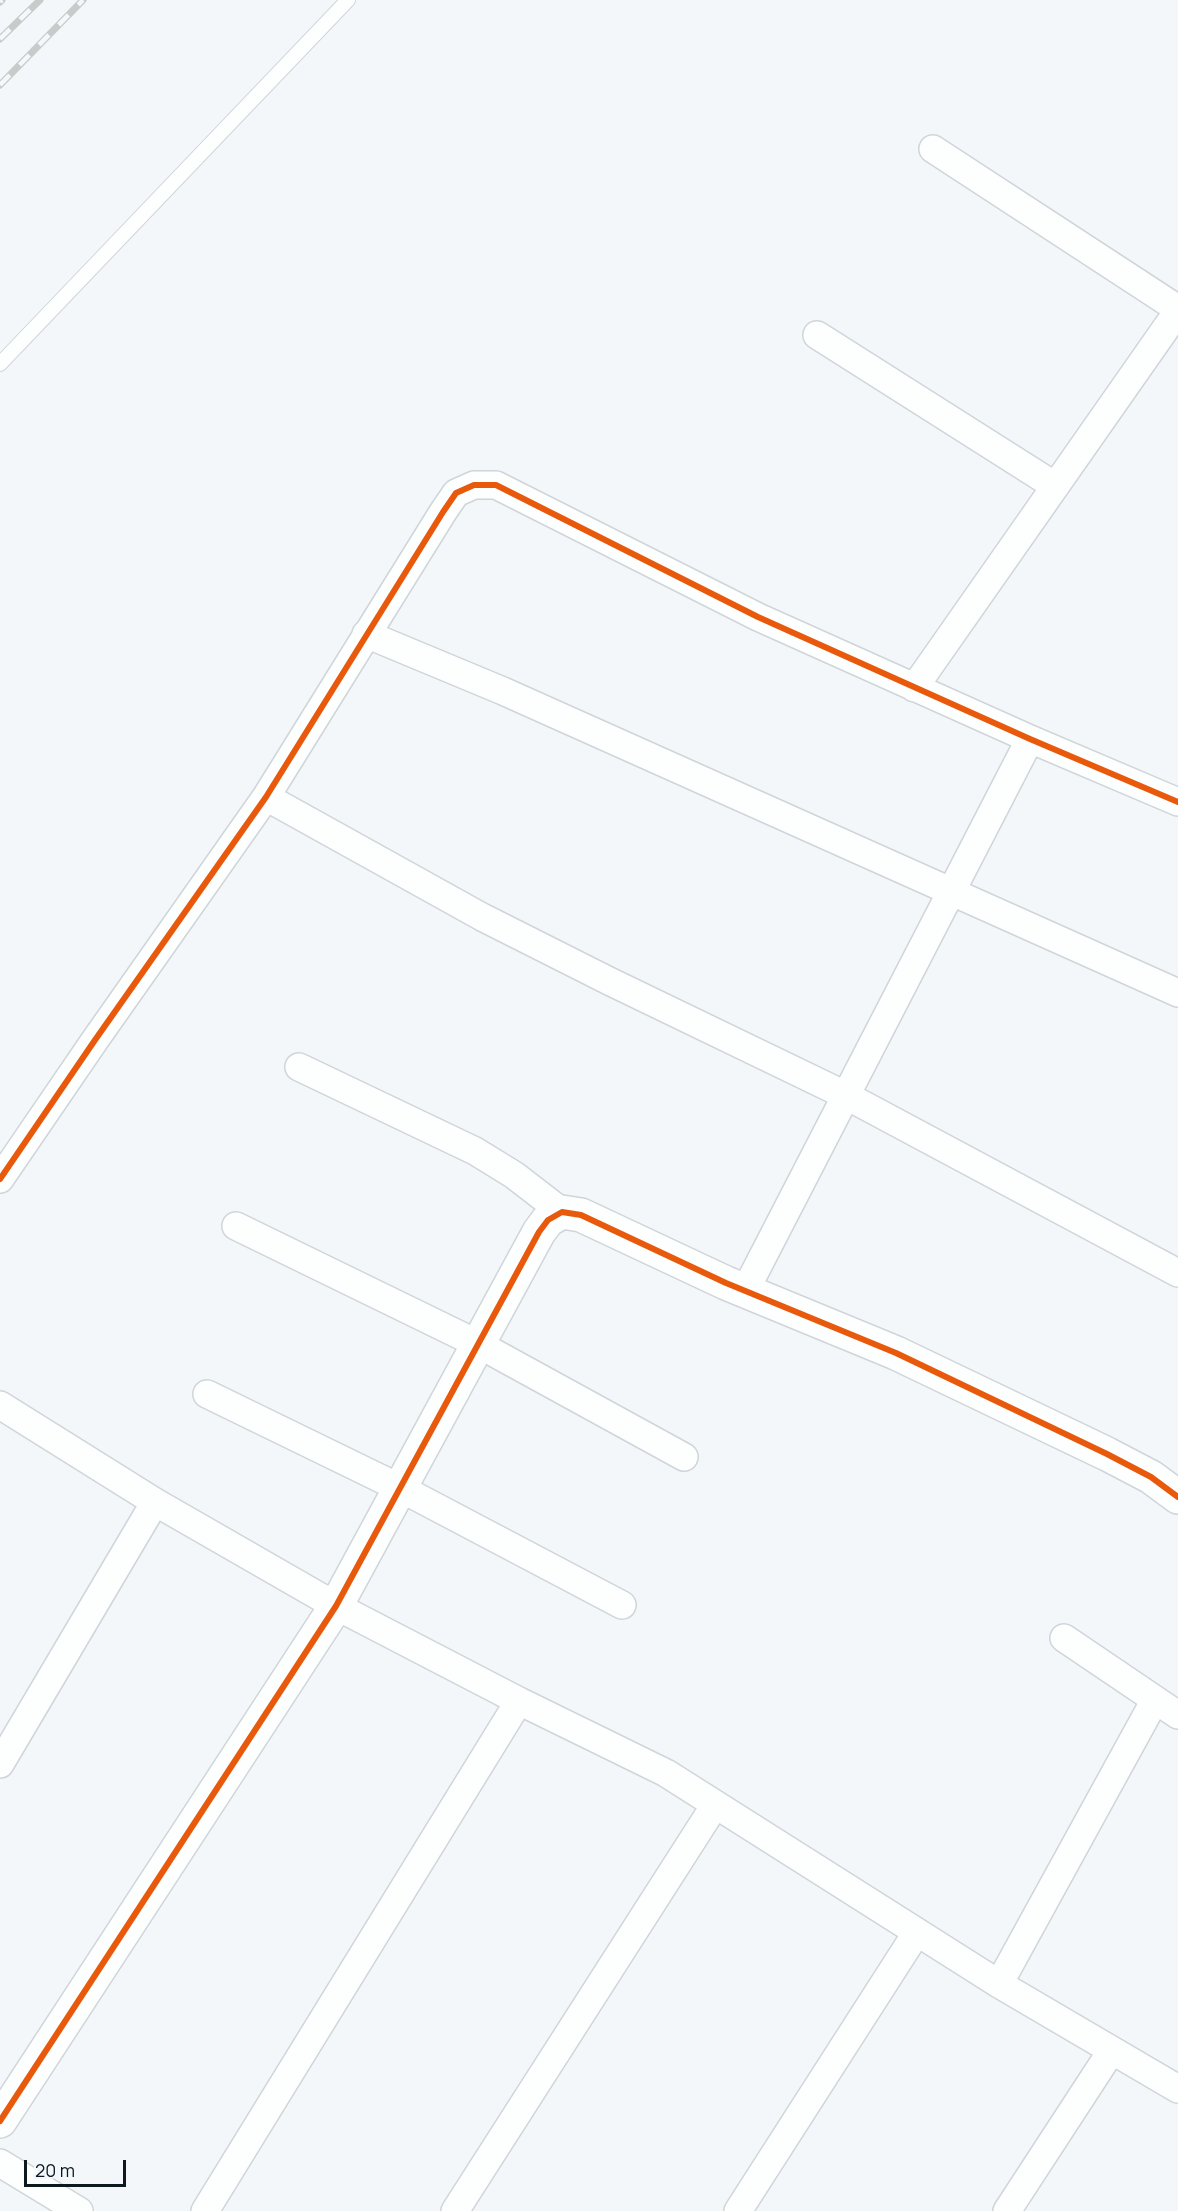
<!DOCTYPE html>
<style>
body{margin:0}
#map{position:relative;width:1178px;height:2211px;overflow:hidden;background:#f4f7fa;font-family:Manrope,sans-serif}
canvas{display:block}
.scale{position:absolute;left:24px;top:2160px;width:102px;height:27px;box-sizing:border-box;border:3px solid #0e181f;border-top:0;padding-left:8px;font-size:18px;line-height:21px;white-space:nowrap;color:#0e181f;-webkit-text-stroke:4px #f2f8fc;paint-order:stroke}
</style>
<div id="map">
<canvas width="1178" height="2211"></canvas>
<div class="scale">20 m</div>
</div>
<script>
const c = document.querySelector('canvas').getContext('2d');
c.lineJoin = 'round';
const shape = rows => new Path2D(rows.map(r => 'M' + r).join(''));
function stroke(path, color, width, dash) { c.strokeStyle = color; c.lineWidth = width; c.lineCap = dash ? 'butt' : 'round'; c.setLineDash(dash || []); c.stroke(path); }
const service = shape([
 [0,364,348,0]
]);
const minor = shape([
 [933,149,1178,309],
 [817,335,1055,486],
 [366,634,503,691,1178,993],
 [914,688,1178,311],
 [266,797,482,917,609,981,845,1095,1178,1273],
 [299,1067,475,1151,514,1175,562,1212],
 [0,1179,95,1040,266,797,443,512,456,493,474,485,496,485,758,617,1030,739,1178,802],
 [236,1226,478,1344,684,1457],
 [745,1291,1030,739],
 [207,1394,400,1488,622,1605],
 [0,1405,155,1502,336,1606,519,1701,666,1773,999,1984,1178,2089],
 [1064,1638,1178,1715],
 [0,1764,155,1502],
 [999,1984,1155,1700],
 [0,2163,79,2211],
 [205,2211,519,1701],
 [455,2211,715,1805],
 [738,2211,917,1932],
 [1007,2211,1112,2050]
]);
const tertiary = shape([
 [0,2121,336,1606,539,1232,548,1220,562,1212,581,1215,726,1283,896,1353,1107,1454,1151,1477,1178,1497]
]);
const rail = shape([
 [0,2,2,0],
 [0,39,40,0],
 [0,85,83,0]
]);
const cycleway = shape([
 [0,1179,95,1040,266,797,443,512,456,493,474,485,496,485,758,617,1030,739,1178,802],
 [0,2121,336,1606,539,1232,548,1220,562,1212,581,1215,726,1283,896,1353,1107,1454,1151,1477,1178,1497]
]);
stroke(service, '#cfd5da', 16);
stroke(minor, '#cfd5da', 30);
stroke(tertiary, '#cfd5da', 36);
stroke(service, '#fdfefe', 14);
stroke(minor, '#fdfefe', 27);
stroke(tertiary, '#fdfefe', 33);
stroke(rail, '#c9caca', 7);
stroke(rail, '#f2f8fc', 4.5, [14]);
stroke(cycleway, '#e8590c', 6);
</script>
